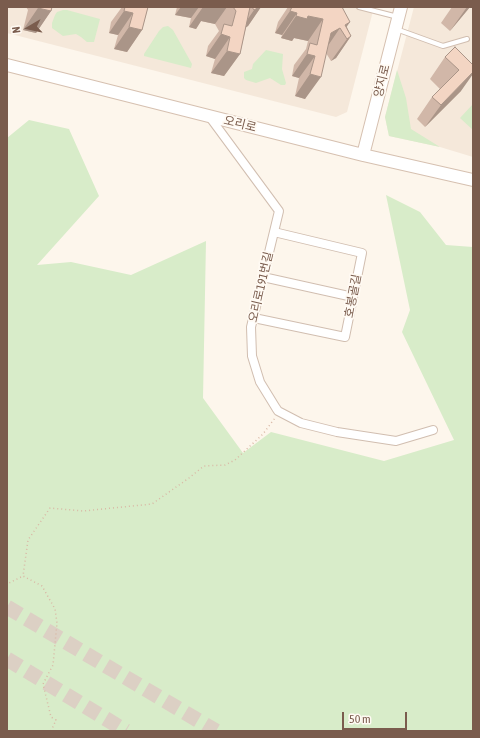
<!DOCTYPE html>
<meta charset="utf-8">
<style>
body{margin:0}
#map{position:relative;width:480px;height:738px;overflow:hidden;background:#fdf6ec;font-family:"Asap Condensed",sans-serif}
canvas{display:block}
.frame{position:absolute;inset:0;border:8px solid #7a5c4d;pointer-events:none}
.north{position:absolute;left:8px;top:8px;width:40px;height:40px;-webkit-text-stroke:3px #fffaf3;paint-order:stroke;rotate:261deg;font-size:11px;font-weight:700;line-height:16px;text-align:center;color:#7a5c4d}
.north::after{content:'';display:block;margin:auto;width:14px;height:18px;background:#7a5c4d;clip-path:polygon(50% 0,100% 100%,50% 72%,0 100%)}
.scale{position:absolute;left:342px;top:712px;width:65px;height:18px;box-sizing:border-box;border:2px solid #7a5c4d;border-top:0;padding-left:5px;font-size:12px;line-height:14px;white-space:nowrap;color:#7a5c4d;-webkit-text-stroke:3px #fffaf3;paint-order:stroke}
</style>
<div id="map">
<canvas width="480" height="738"></canvas>
<div class="frame"></div>
<div class="north">N</div>
<div class="scale">50 m</div>
</div>
<script>
const c = document.querySelector('canvas').getContext('2d');
c.lineJoin = 'round';
function fill(path, color) { c.fillStyle = color; c.fill(path, 'evenodd'); }
const shape = rows => new Path2D(rows.map(r => 'M' + r).join(''));
function stroke(path, color, width, dash) { c.strokeStyle = color; c.lineWidth = width; c.lineCap = dash ? 'butt' : 'round'; c.setLineDash(dash || []); c.stroke(path); }
function label(font, color, halo, rows, align = 'center') {
  c.font = font + ' "Asap Condensed","Noto Sans KR",sans-serif'; c.lineWidth = 3.5; c.setLineDash([]); c.textBaseline = 'middle'; c.strokeStyle = halo; c.fillStyle = color; for (const [text, x, y, turn = 0] of rows) {
    c.save(); c.translate(x, y); c.rotate((+turn || 0) * Math.PI / 180); c.textAlign = isNaN(turn) ? turn : align; if (halo) c.strokeText(text, 0, 0); c.fillText(text, 0, 0); c.restore();
  }
}
const residential = shape([
 [7,7,374,7,347,112,336,117,7,33],
 [414,7,473,7,473,157,440,147,389,136,385,117]
]);
const green = shape([
 [63,10,67,10,100,19,94,42,87,42,81,37,76,34,63,36,52,28,52,23,55,15,57,12],
 [168,26,173,30,192,64,191,68,144,56,144,54,159,31,163,27],
 [266,50,283,54,282,69,286,83,285,85,281,85,270,78,256,83,246,80,244,78,244,72,252,69,253,64],
 [397,70,406,98,411,129,440,147,389,136,385,117],
 [473,104,473,130,460,118],
 [29,120,69,129,99,196,37,265,71,262,131,275,206,241,203,398,243,453,271,432,384,461,454,440,402,332,410,310,386,195,420,212,446,245,473,247,473,731,7,731,7,138]
]);
const highwayTunnel = shape([
 [7,607,216,731],
 [7,659,126,731]
]);
const path = shape([
 [7,586,9,583,23,576],
 [51,731,56,720,51,717,43,684,53,665,57,623,55,609,42,586,23,576,28,540,50,508,83,511,152,504,189,478,204,466,225,465,235,460,263,434,275,418]
]);
const lane = shape([
 [359,7,398,17],
 [396,29,443,46,467,39]
]);
const street = shape([
 [209,116,279,211,251,327,252,356,260,382,276,408,278,411,301,423,337,432,396,441,433,430],
 [263,277,353,297],
 [254,318,345,337,362,253,274,232]
]);
const secondary = shape([
 [7,65,363,155,473,180],
 [363,155,401,7]
]);
const wall = shape([
 [26,7,52,7,51,11,36,33,23,30,28,10],
 [122,7,148,7,142,30,127,52,114,49,118,35,109,33,111,22],
 [177,7,261,7,248,26,246,27,240,54,224,76,211,73,215,59,206,56,208,46,219,31,215,24,201,21,196,29,189,27,191,18,175,15],
 [288,7,342,7,347,27,351,36,336,58,331,61,326,53,305,99,295,96,299,78,292,76,294,65,306,49,308,41,294,38,292,41,281,38,282,35,275,33,278,22],
 [452,7,470,7,450,31,441,23],
 [455,47,461,91,425,127,417,119,432,97,440,89,430,79,445,57]
]);
const shadedWall = shape([
 [181,7,199,7,191,18,175,15],
 [203,7,227,7,215,24,201,21,196,29,189,27],
 [259,7,261,7,248,26,239,32,254,10],
 [467,7,470,7,450,31],
 [38,8,51,11,36,33,23,30],
 [124,11,133,13,118,35,109,33],
 [290,11,297,13,282,35,275,33],
 [296,16,308,16,323,19,308,41,294,38,292,41,281,38],
 [350,22,343,32,345,25],
 [129,27,142,30,127,52,114,49],
 [340,28,325,50,331,33],
 [221,34,230,37,215,59,206,56],
 [351,36,336,58,331,61,347,39],
 [227,51,240,54,224,76,211,73],
 [307,54,315,56,299,78,292,76],
 [473,72,473,74,461,91,425,127,441,105],
 [310,74,321,77,305,99,295,96]
]);
const building = shape([
 [39,7,52,7,51,11,38,8,39,7],
 [125,7,148,7,142,30,129,27,133,13,124,11,125,7],
 [233,7,250,7,240,54,227,51,230,37,221,34,224,24,232,26,236,11,233,7],
 [252,7,259,7,254,10,252,7],
 [292,7,342,7,350,22,345,25,351,36,347,39,340,28,331,33,321,77,310,74,315,56,307,54,310,43,317,45,323,19,308,16,307,19,296,16,297,13,290,11,292,7],
 [455,47,473,65,473,72,441,105,432,97,459,70,445,57,455,47]
]);
const streetNames = [
 ["양지로",382,81,-76],
 ["오리로",240,124,14],
 ["오리로191번길",261,287,-77],
 ["호봉골길",353,296,-79]
];
fill(residential, '#f5e8da');
fill(green, '#d8ecc9');
stroke(highwayTunnel, '#dcd0c4', 15, [15, 8]);
stroke(lane, '#d1beb0', 6);
stroke(street, '#d1beb0', 10);
stroke(secondary, '#d6c0b0', 14);
stroke(path, '#d9b8a5', 1.5, [1, 3]);
stroke(lane, '#fff', 4);
stroke(street, '#fff', 8);
stroke(secondary, '#fff', 12);
fill(wall, '#d1b7a8');
fill(shadedWall, '#aa9588');
fill(building, '#f3d5c3');
stroke(building, '#aa9588', 1);
label('12px', '#7a5c4d', '#fffaf3', streetNames);
</script>
